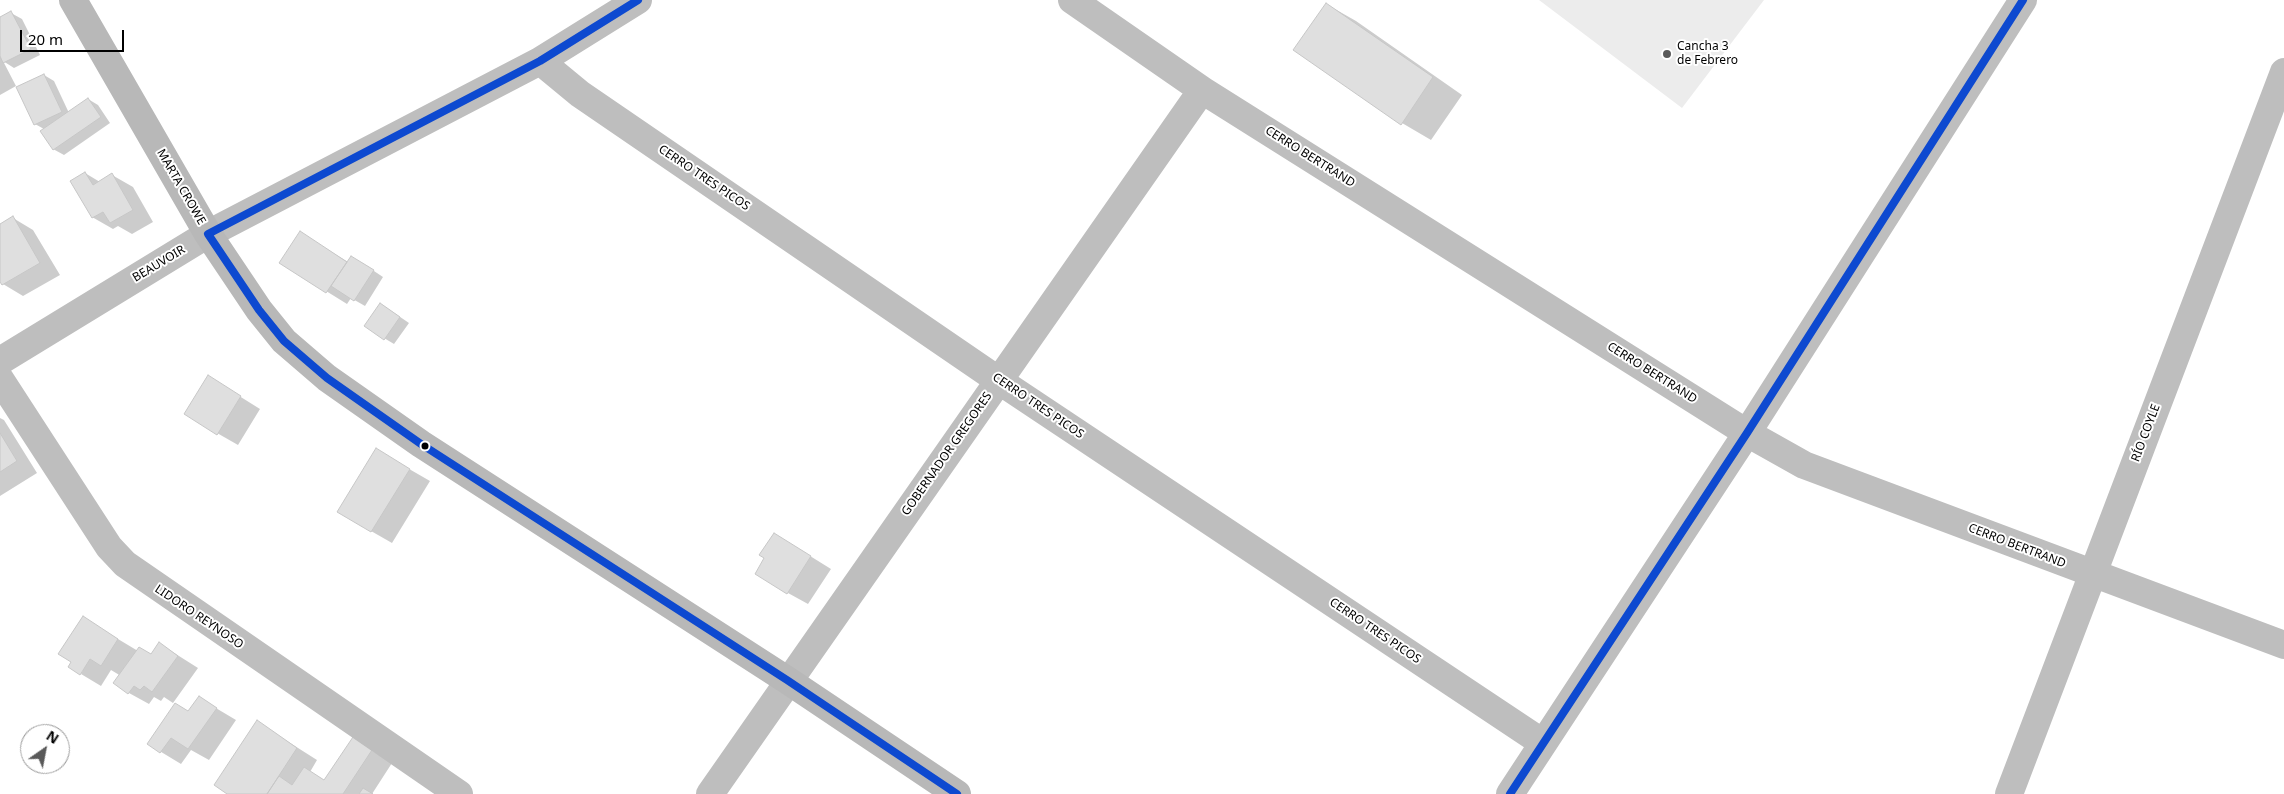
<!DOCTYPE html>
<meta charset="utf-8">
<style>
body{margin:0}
#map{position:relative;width:2284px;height:794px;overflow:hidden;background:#fff;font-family:"Noto Sans",sans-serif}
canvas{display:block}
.north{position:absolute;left:20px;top:724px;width:50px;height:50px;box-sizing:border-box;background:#fff;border:1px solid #999;border-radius:50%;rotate:33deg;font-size:14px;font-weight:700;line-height:20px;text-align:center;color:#000}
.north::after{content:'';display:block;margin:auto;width:18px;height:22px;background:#595959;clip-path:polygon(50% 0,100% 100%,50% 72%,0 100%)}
.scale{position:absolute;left:20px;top:30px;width:104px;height:22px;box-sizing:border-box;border:2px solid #000;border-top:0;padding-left:6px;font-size:15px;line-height:18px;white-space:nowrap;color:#000;-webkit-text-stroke:4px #fff;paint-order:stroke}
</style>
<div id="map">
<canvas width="2284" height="794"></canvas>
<div class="north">N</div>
<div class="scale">20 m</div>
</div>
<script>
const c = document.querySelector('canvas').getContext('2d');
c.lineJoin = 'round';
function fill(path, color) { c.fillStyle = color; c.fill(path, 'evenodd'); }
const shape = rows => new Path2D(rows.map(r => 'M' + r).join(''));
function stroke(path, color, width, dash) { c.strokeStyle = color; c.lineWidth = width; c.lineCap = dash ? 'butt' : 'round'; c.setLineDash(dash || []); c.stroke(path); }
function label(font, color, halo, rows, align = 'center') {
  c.font = font + ' "Noto Sans",sans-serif'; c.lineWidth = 4; c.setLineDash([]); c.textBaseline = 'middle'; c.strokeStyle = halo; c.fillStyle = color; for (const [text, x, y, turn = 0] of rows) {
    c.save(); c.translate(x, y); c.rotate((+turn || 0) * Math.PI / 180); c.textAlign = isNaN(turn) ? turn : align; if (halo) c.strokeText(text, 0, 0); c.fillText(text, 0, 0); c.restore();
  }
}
const green = shape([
 [1539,0,1764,0,1682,108]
]);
const shadow = shape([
 [1326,4,1356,21,1462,95,1431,140,1402,123],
 [11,13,22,19,40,55,14,68,3,61,16,86,0,95,0,19],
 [44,75,54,81,69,113,88,99,98,105,110,123,64,155,53,149,44,129,35,124],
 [85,173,100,182,112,175,133,187,153,222,132,234,118,226,113,229,92,217],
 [13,218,33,230,60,275,23,296,3,284,0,279,0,225],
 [300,233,348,262,362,263,383,277,365,306,351,298,347,304,281,263],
 [381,304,409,323,394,344,384,338],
 [228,389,260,409,238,445,217,433],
 [0,418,4,420,37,473,0,496],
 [397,462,430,481,392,543,371,531],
 [794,546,831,569,808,604,788,593],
 [103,630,138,651,151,655,160,644,198,668,173,703,164,697,161,701,154,697,149,704,129,693,121,676,111,670,101,686,81,674],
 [199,698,236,720,209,760,191,750,181,764,148,744,189,712],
 [257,722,317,760,310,772,325,781,353,739,392,763,372,794,230,794]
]);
const building = shape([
 [1326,3,1433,77,1401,125,1293,50,1326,3],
 [11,11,31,49,3,63,0,56,0,17,11,11],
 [44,74,62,112,34,125,16,87,44,74],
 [88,98,101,117,53,150,40,131,88,98],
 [85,172,93,185,112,173,133,210,110,223,103,212,92,218,70,181,85,172],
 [13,216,40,263,2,285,0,282,0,224,13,216],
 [300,231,347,262,326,293,279,263,300,231],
 [351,256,374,270,354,301,331,286,351,256],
 [380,303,400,317,384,340,364,326,380,303],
 [208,375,241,396,217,435,184,414,208,375],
 [0,433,17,461,0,472,0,433],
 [376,448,410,469,371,532,337,512,376,448],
 [774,533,811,556,787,594,755,574,764,558,759,555,774,533],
 [83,616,118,639,101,666,90,659,80,675,68,667,71,662,58,654,83,616],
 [159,642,178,656,152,692,144,686,140,690,134,686,128,694,113,683,139,647,151,654,159,642],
 [199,696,217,708,188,749,171,738,160,753,147,744,175,703,188,711,199,696],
 [257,720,297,748,267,794,227,794,214,785,257,720],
 [353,737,372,750,343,794,267,794,279,776,292,785,304,767,324,780,353,737],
 [363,788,373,794,359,794,363,788]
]);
const street = shape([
 [1072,0,1202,90,1747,433,1804,465,2284,645],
 [540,61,580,94,998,380,1543,743],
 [0,361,208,234,540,61,638,0],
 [0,379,109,547,125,564,459,794],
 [710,794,1202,90],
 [1510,794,1747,433,2023,0],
 [2009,794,2284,72]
]);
const secondary = shape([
 [73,0,208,234,259,310,284,341,327,378,421,444,787,680,957,794]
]);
const bus1 = shape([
 [638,0,540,61,208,234,259,310,284,341,327,378,421,444,787,680,957,794],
 [1510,794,1747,433,2023,0]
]);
const markers = [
 [1667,54,5,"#595959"],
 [425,446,4.5,"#000"]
];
const poiNames = [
 ["Cancha 3",1677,47],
 ["de Febrero",1677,61]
];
const streetNames = [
 ["CERRO BERTRAND",1310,157,32],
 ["CERRO TRES PICOS",704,178,34],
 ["MARTA CROWE",181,187,60],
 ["BEAUVOIR",159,264,-31],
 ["CERRO BERTRAND",1652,373,32],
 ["CERRO TRES PICOS",1038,406,34],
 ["RÍO COYLE",2146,433,-69],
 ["GOBERNADOR GREGORES",947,454,-55],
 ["CERRO BERTRAND",2017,546,21],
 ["LIDORO REYNOSO",199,617,34],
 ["CERRO TRES PICOS",1375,631,34]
];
fill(green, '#ececec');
fill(shadow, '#0003');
fill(building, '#dfdfdf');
stroke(building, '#c7c7c7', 1);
stroke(street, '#bebebe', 28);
stroke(secondary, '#b8b8b8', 28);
stroke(bus1, '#0d49d0', 8);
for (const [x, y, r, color] of markers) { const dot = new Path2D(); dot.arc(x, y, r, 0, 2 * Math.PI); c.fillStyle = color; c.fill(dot); stroke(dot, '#fff', 2); }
label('12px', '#000', '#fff', poiNames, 'left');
label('12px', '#000', '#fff', streetNames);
</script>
